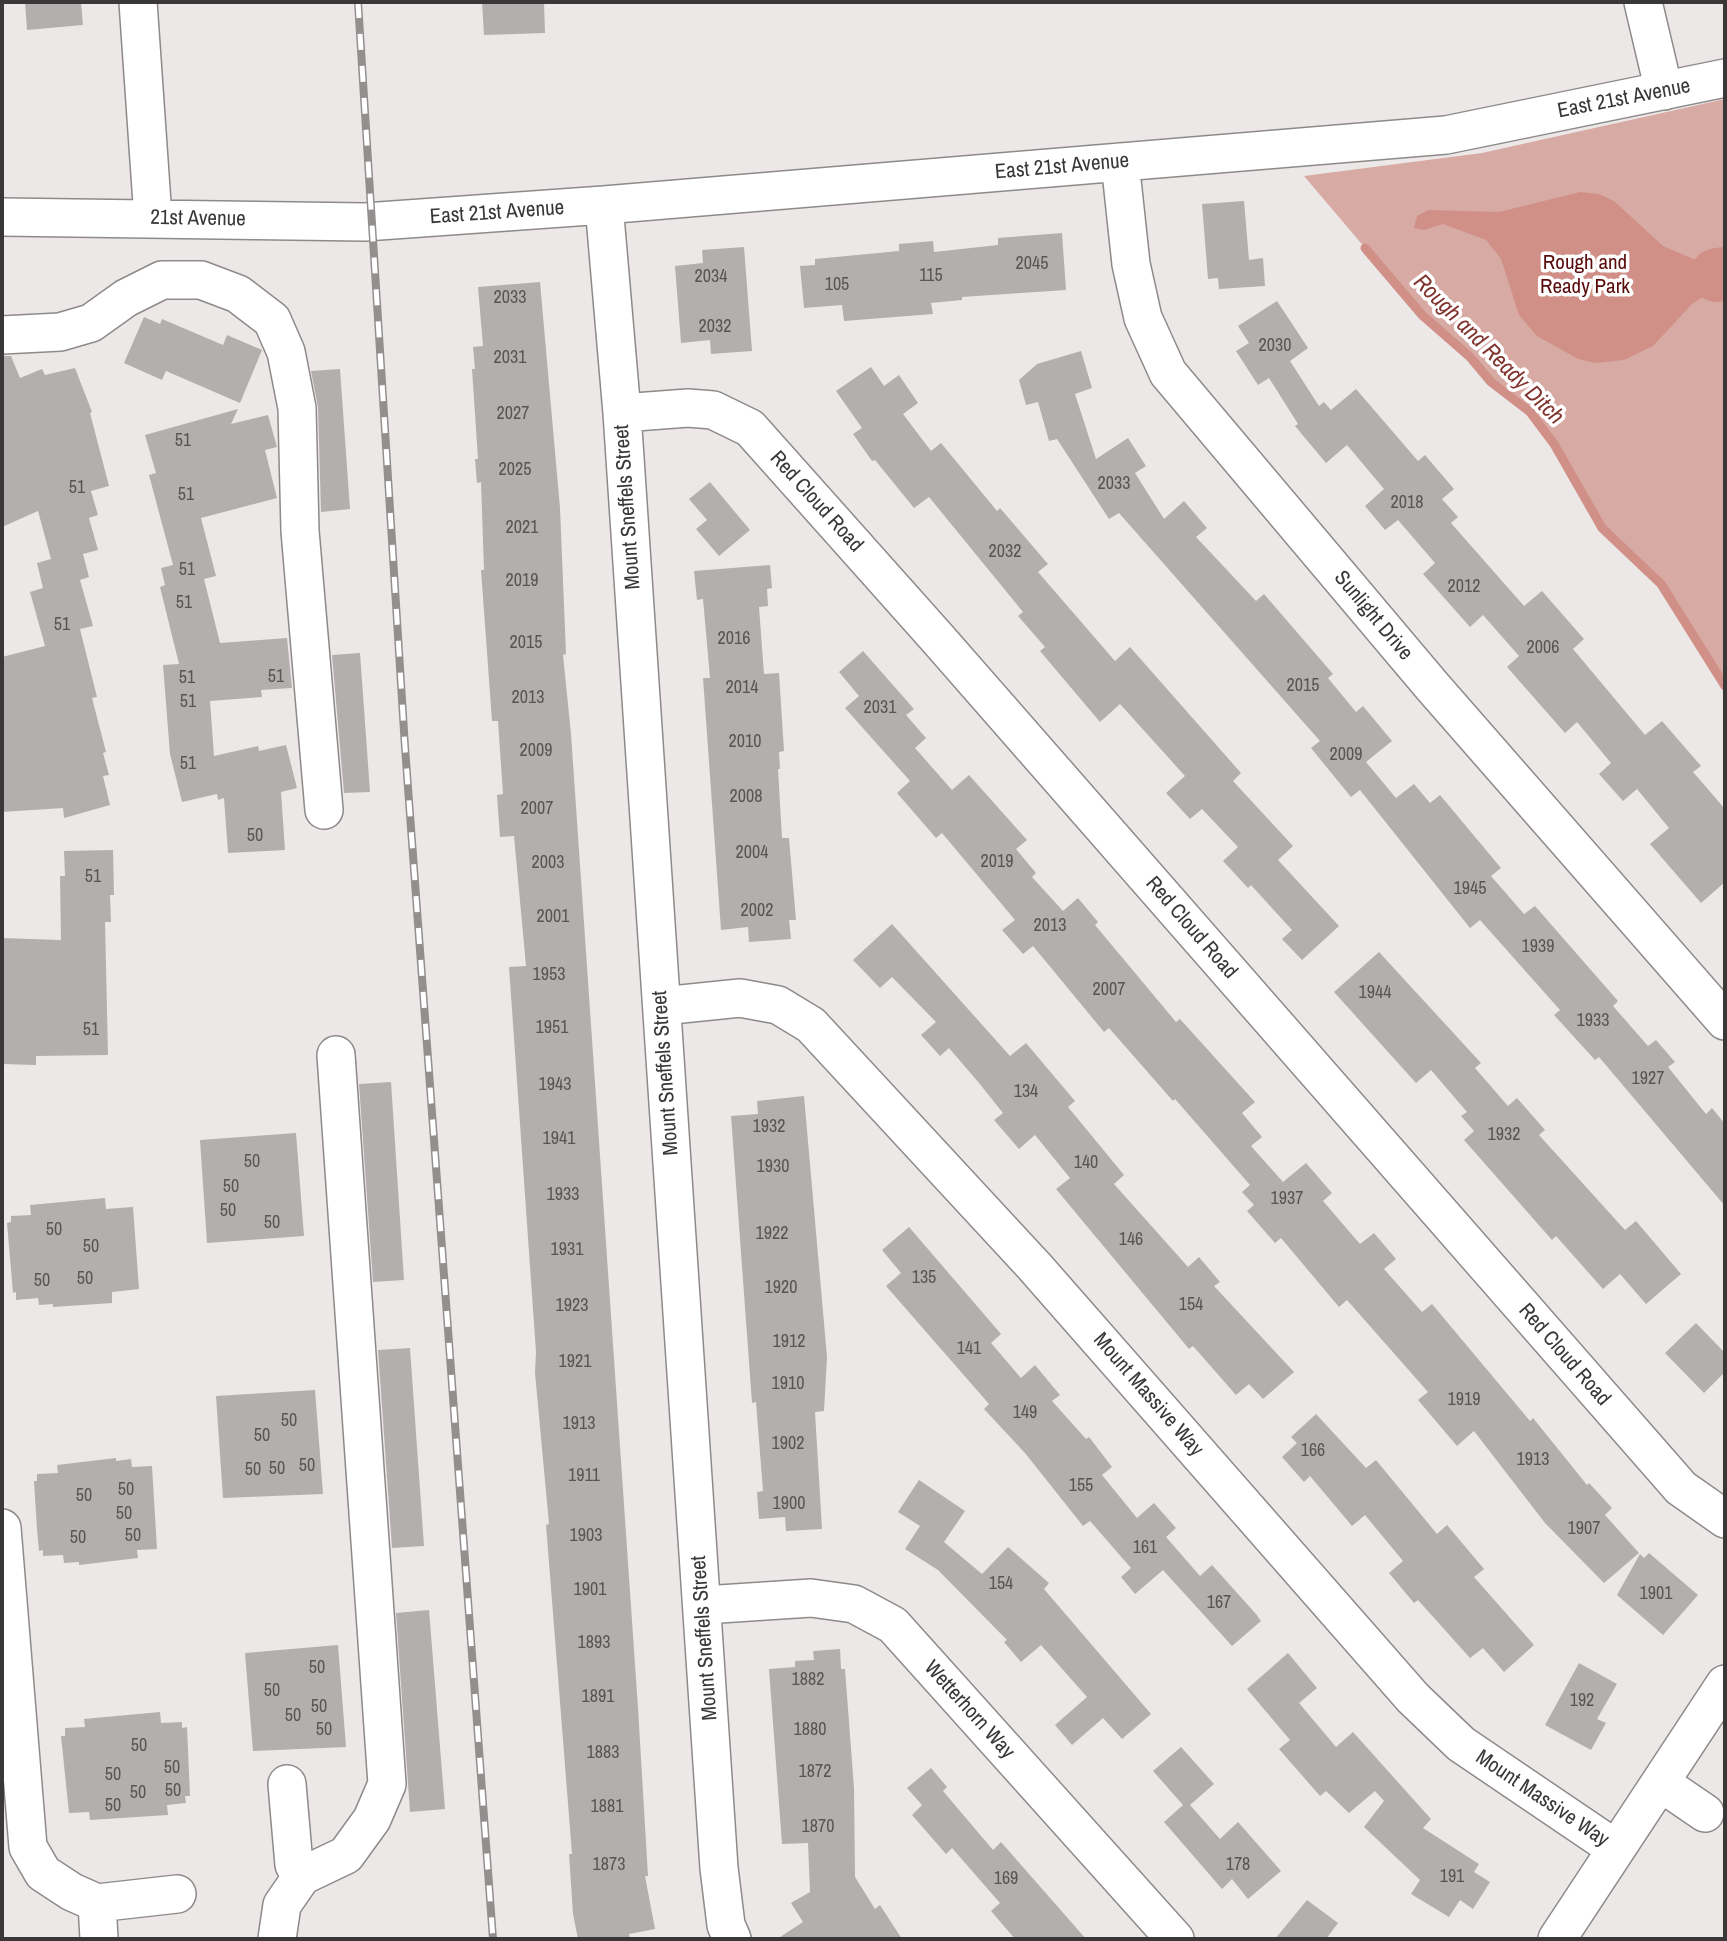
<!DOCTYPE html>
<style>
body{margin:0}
#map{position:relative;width:1727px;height:1941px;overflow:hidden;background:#ece8e7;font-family:"Archivo Narrow",sans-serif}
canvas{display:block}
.frame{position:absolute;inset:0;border:4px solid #393737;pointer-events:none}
</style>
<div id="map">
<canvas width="1727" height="1941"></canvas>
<div class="frame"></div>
</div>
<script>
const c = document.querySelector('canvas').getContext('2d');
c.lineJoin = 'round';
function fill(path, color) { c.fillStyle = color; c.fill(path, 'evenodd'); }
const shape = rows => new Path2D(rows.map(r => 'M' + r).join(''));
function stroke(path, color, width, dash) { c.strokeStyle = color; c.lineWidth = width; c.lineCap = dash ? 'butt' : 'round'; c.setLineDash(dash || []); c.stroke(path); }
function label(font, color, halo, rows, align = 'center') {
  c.font = font + ' "Archivo Narrow",sans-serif'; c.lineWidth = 7; c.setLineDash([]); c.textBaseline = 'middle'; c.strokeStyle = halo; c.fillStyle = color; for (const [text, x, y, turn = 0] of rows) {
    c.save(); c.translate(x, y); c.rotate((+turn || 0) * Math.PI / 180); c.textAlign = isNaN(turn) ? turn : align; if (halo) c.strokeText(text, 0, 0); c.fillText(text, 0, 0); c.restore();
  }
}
const green = shape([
 [1725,99,1725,686,1661,584,1602,528,1554,444,1530,412,1491,382,1470,357,1422,315,1304,176,1482,153]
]);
const water = shape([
 [1580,192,1599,194,1614,201,1663,246,1712,267,1718,280,1714,291,1693,303,1653,346,1624,360,1595,363,1578,359,1537,336,1519,315,1501,259,1486,240,1443,224,1424,230,1414,228,1417,216,1428,210,1499,212]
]);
const stream = shape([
 [1365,248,1422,315,1470,357,1491,382,1530,412,1554,444,1602,528,1661,584,1725,686]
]);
const river = shape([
 [1717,275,1725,274]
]);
const building = shape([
 [25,2,81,2,83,25,27,30],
 [482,2,544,2,545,33,484,35],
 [1244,201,1249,260,1263,258,1265,286,1219,289,1218,278,1208,279,1202,204],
 [1062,233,1066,290,962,297,962,300,931,303,933,314,844,321,842,305,804,308,800,266,815,265,815,259,899,251,899,244,933,241,934,252,998,245,998,238],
 [744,247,752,351,711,354,710,340,681,343,675,266,703,263,702,250],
 [540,282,560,508,566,654,563,655,571,734,638,1708,648,1876,645,1876,655,1929,629,1934,630,1939,578,1939,573,1914,569,1854,572,1854,548,1550,546,1525,549,1524,535,1373,536,1352,509,967,526,966,514,836,500,837,497,795,503,794,498,721,492,721,481,570,484,570,481,482,477,483,475,459,478,459,472,369,475,369,473,347,483,346,478,287],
 [1277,301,1308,348,1290,361,1319,406,1324,402,1331,410,1356,389,1418,461,1425,455,1454,489,1442,499,1458,517,1451,523,1524,606,1542,591,1584,639,1573,649,1645,735,1662,721,1701,766,1693,772,1725,809,1725,882,1701,903,1650,844,1669,828,1637,789,1623,801,1599,774,1611,763,1577,722,1565,733,1507,667,1519,656,1483,615,1470,627,1423,574,1435,563,1398,520,1385,530,1365,506,1384,489,1347,445,1326,463,1295,426,1298,424,1269,378,1258,385,1236,351,1249,343,1238,326],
 [144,317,160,324,162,319,223,345,227,335,262,350,240,403,166,371,162,380,124,363],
 [1081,351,1092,388,1075,394,1096,459,1128,438,1146,466,1135,473,1164,519,1184,501,1207,528,1196,537,1256,601,1264,594,1333,674,1328,678,1356,712,1363,706,1392,741,1366,762,1396,798,1414,784,1430,803,1440,795,1501,868,1491,876,1524,914,1535,906,1618,1001,1613,1006,1648,1046,1656,1040,1675,1062,1668,1067,1706,1114,1712,1108,1725,1124,1725,1206,1599,1057,1595,1060,1554,1015,1560,1010,1480,920,1470,928,1360,790,1351,797,1311,748,1320,741,1119,513,1109,519,1057,439,1049,441,1038,402,1026,405,1019,380,1037,364],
 [2,356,11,356,20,378,42,369,45,375,75,368,92,412,90,413,109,486,91,491,98,515,89,518,98,550,83,554,89,577,80,580,93,626,80,629,97,697,92,698,106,752,103,753,109,775,103,776,110,805,64,818,63,808,2,812,2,657,45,646,30,592,43,588,37,563,51,559,38,511,2,527],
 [871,367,884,386,899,375,918,403,903,414,931,451,941,443,997,511,1000,508,1048,564,1038,572,1115,661,1130,647,1241,773,1233,781,1293,846,1278,860,1339,926,1302,960,1282,939,1292,930,1251,885,1248,888,1223,861,1238,847,1202,809,1190,819,1166,793,1185,776,1120,704,1100,722,1040,651,1045,647,1018,616,1023,612,929,497,914,508,875,460,872,461,853,434,862,428,836,391],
 [340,369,350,509,321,512,318,407,311,371],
 [238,409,231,424,268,415,277,447,265,450,277,498,201,518,216,576,204,579,220,643,287,638,292,688,261,690,262,697,210,701,214,756,258,746,259,751,286,745,297,788,281,792,285,850,228,853,224,798,218,800,217,794,182,802,170,754,163,665,179,664,160,587,165,585,161,568,173,565,149,475,156,473,145,435],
 [710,482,750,530,719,556,696,529,707,520,689,499],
 [770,565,772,588,767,589,768,606,759,607,764,674,779,673,784,751,779,752,780,769,778,769,782,838,789,838,796,920,789,920,791,939,749,942,748,927,721,930,703,678,710,678,703,599,697,600,694,571],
 [863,651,914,709,906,715,926,738,915,748,952,790,969,775,1027,840,1016,849,1036,873,1032,877,1063,911,1078,898,1098,922,1095,925,1176,1022,1180,1019,1255,1102,1242,1113,1262,1137,1251,1146,1283,1182,1306,1163,1332,1193,1323,1201,1360,1244,1374,1233,1396,1259,1384,1269,1422,1312,1432,1304,1530,1421,1533,1418,1587,1485,1589,1483,1612,1508,1605,1515,1639,1553,1604,1583,1545,1523,1474,1431,1457,1446,1418,1400,1428,1392,1347,1300,1339,1307,1281,1238,1275,1243,1247,1211,1254,1205,1242,1192,1250,1185,1175,1099,1173,1101,1109,1028,1104,1032,1033,946,1023,954,1002,930,1015,920,942,833,936,838,897,793,910,781,845,708,859,696,839,672],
 [360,653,370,792,344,793,332,655],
 [113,850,114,895,110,895,111,922,105,922,108,1055,36,1056,36,1065,2,1064,2,938,61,940,60,876,65,876,64,851],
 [892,924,1010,1056,1026,1043,1075,1101,1068,1107,1124,1175,1114,1184,1188,1267,1199,1257,1220,1282,1214,1286,1294,1372,1263,1399,1249,1384,1236,1395,1193,1346,1189,1349,1056,1189,1070,1178,1035,1135,1019,1149,994,1120,1003,1113,979,1083,949,1048,940,1056,921,1035,936,1022,892,977,880,988,853,960],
 [1379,952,1481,1063,1475,1068,1508,1106,1517,1098,1545,1130,1539,1135,1625,1230,1636,1221,1681,1274,1646,1304,1620,1274,1603,1289,1556,1236,1552,1240,1464,1140,1474,1131,1461,1116,1467,1112,1431,1070,1416,1083,1334,992],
 [391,1082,404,1280,373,1282,359,1084],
 [804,1096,827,1357,824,1411,815,1412,822,1529,786,1531,785,1517,759,1519,757,1492,763,1491,756,1402,752,1403,731,1116,758,1114,757,1101],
 [296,1133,304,1236,207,1243,200,1140],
 [105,1198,106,1209,133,1207,139,1289,112,1292,112,1303,53,1307,53,1304,39,1305,38,1298,16,1300,16,1292,13,1293,7,1223,11,1222,11,1216,31,1215,30,1205],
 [909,1227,1001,1334,991,1343,1021,1378,1035,1365,1060,1395,1052,1401,1086,1439,1089,1437,1112,1467,1102,1475,1137,1518,1154,1503,1176,1528,1166,1537,1200,1576,1212,1565,1256,1614,1261,1621,1232,1646,1163,1570,1135,1594,1121,1577,1131,1568,1090,1521,1083,1526,1025,1453,984,1409,989,1404,886,1286,901,1273,882,1250],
 [1696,1323,1725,1353,1725,1372,1704,1393,1665,1353],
 [410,1348,424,1546,392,1548,378,1350],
 [315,1390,323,1494,223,1498,216,1396],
 [1316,1414,1366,1468,1376,1460,1437,1534,1447,1525,1484,1569,1474,1577,1534,1645,1504,1672,1483,1648,1470,1658,1418,1600,1414,1603,1389,1573,1403,1561,1365,1515,1352,1526,1310,1476,1304,1482,1282,1457,1297,1443,1291,1437],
 [116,1458,116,1461,131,1459,132,1467,152,1466,157,1549,137,1550,138,1558,79,1565,79,1562,64,1563,63,1555,43,1556,43,1550,39,1551,37,1529,34,1481,37,1481,37,1474,58,1473,57,1465],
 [919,1480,965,1511,944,1542,982,1574,1008,1547,1049,1583,1044,1589,1151,1714,1122,1739,1103,1718,1072,1745,1055,1725,1087,1697,1041,1645,1021,1662,1004,1642,1007,1640,938,1570,905,1549,920,1526,898,1512],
 [1649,1553,1698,1595,1663,1635,1617,1595,1640,1554,1644,1558],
 [429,1610,445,1809,410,1812,396,1613],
 [338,1645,346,1747,253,1751,245,1653],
 [840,1649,841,1669,845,1669,854,1788,855,1877,875,1909,880,1905,902,1939,777,1939,803,1922,791,1903,810,1892,808,1843,782,1844,769,1669,795,1667,795,1661,814,1660,813,1651],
 [1288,1653,1317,1688,1299,1703,1336,1747,1353,1732,1431,1819,1423,1828,1479,1864,1474,1872,1490,1882,1473,1909,1460,1900,1449,1917,1411,1894,1420,1880,1364,1827,1384,1801,1375,1791,1349,1813,1326,1791,1320,1796,1279,1749,1290,1740,1247,1689],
 [1579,1663,1617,1684,1597,1719,1606,1723,1591,1750,1545,1725],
 [160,1712,161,1723,182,1722,182,1728,187,1727,190,1796,185,1796,186,1803,167,1805,168,1815,90,1820,89,1812,69,1813,61,1736,65,1736,65,1728,85,1727,84,1719],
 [1181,1747,1214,1784,1190,1805,1220,1839,1238,1822,1281,1871,1248,1899,1232,1879,1222,1889,1164,1822,1183,1805,1153,1771],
 [931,1768,947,1787,943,1791,993,1850,1001,1842,1086,1939,1015,1939,991,1911,1000,1903,952,1848,946,1854,912,1815,922,1805,907,1788],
 [1307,1900,1338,1923,1326,1939,1275,1939]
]);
const minor = shape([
 [138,2,153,218],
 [1643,2,1664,91],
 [1120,162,1131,264,1143,318,1168,373,1432,686,1725,1021],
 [604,205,622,413,719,1868,726,1925,732,1939],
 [2,217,365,222,604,205,1446,135,1725,78],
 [2,335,60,332,91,323,126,298,162,280,201,280,238,294,272,320,286,352,297,408,300,531,324,810],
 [622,413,688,408,713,410,750,428,939,640,1681,1488,1725,1519],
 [662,1006,740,998,778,1005,811,1025,1035,1267,1413,1698,1461,1744,1616,1849],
 [2,1528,28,1847,43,1873,72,1892,97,1903],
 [704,1605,811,1598,854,1604,893,1625,1175,1939],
 [1661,1783,1705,1813],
 [287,1784,294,1865,302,1876],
 [99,1939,97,1903,177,1894],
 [277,1939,282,1905,302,1876,346,1855,372,1819,387,1784,336,1055],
 [1557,1939,1725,1684]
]);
const rail = shape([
 [358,2,405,747,493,1939]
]);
const numberNames = [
 ["2045",1032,264],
 ["115",931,276],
 ["2034",711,277],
 ["105",837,285],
 ["2033",510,298],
 ["2032",715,327],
 ["2030",1275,346],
 ["2031",510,358],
 ["2027",513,414],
 ["51",183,441],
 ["2025",515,470],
 ["2033",1114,484],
 ["51",77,488],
 ["51",186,495],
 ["2018",1407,503],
 ["2021",522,528],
 ["2032",1005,552],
 ["51",187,570],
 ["2019",522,581],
 ["2012",1464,587],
 ["51",184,603],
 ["51",62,625],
 ["2016",734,639],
 ["2015",526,643],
 ["2006",1543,648],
 ["51",276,677],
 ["51",187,678],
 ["2015",1303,686],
 ["2014",742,688],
 ["2013",528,698],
 ["51",188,702],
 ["2031",880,708],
 ["2010",745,742],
 ["2009",536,751],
 ["2009",1346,755],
 ["51",188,764],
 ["2008",746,797],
 ["2007",537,809],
 ["50",255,836],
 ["2004",752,853],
 ["2019",997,862],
 ["2003",548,863],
 ["51",93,877],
 ["1945",1470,889],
 ["2002",757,911],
 ["2001",553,917],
 ["2013",1050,926],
 ["1939",1538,947],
 ["1953",549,975],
 ["2007",1109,990],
 ["1944",1375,993],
 ["1933",1593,1021],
 ["1951",552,1028],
 ["51",91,1030],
 ["1927",1648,1079],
 ["1943",555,1085],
 ["134",1026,1092],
 ["1932",769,1127],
 ["1932",1504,1135],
 ["1941",559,1139],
 ["50",252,1162],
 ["140",1086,1163],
 ["1930",773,1167],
 ["50",231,1187],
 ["1933",563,1195],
 ["1937",1287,1199],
 ["50",228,1211],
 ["50",272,1223],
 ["50",54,1230],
 ["1922",772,1234],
 ["146",1131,1240],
 ["50",91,1247],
 ["1931",567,1250],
 ["135",924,1278],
 ["50",85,1279],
 ["50",42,1281],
 ["1920",781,1288],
 ["154",1191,1305],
 ["1923",572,1306],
 ["1912",789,1342],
 ["141",969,1349],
 ["1921",575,1362],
 ["1910",788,1384],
 ["1919",1464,1400],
 ["149",1025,1413],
 ["50",289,1421],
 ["1913",579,1424],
 ["50",262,1436],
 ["1902",788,1444],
 ["166",1313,1451],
 ["1913",1533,1460],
 ["50",307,1466],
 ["50",277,1469],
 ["50",253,1470],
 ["1911",584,1476],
 ["155",1081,1486],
 ["50",126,1490],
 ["50",84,1496],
 ["1900",789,1504],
 ["50",124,1514],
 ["1907",1584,1529],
 ["50",133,1536],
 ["1903",586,1536],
 ["50",78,1538],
 ["161",1145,1548],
 ["154",1001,1584],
 ["1901",590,1590],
 ["1901",1656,1594],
 ["167",1219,1603],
 ["1893",594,1643],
 ["50",317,1668],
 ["1882",808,1680],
 ["50",272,1691],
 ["1891",598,1697],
 ["192",1582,1701],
 ["50",319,1707],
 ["50",293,1716],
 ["50",324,1730],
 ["1880",810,1730],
 ["50",139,1746],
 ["1883",603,1753],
 ["50",172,1768],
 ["1872",815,1772],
 ["50",113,1775],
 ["50",173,1791],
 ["50",138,1793],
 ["50",113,1806],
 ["1881",607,1807],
 ["1870",818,1827],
 ["1873",609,1865],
 ["178",1238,1865],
 ["191",1452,1877],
 ["169",1006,1879]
];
const streetNames = [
 ["East 21st Avenue",1624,99,-11],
 ["East 21st Avenue",1062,167,-5],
 ["East 21st Avenue",497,213,-4],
 ["21st Avenue",198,219,1],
 ["Red Cloud Road",816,502,48],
 ["Mount Sneffels Street",628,507,-94],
 ["Sunlight Drive",1373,616,50],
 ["Red Cloud Road",1191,928,49],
 ["Mount Sneffels Street",666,1073,-94],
 ["Red Cloud Road",1564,1355,49],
 ["Mount Massive Way",1148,1395,49],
 ["Mount Sneffels Street",705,1638,-94],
 ["Wetterhorn Way",969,1710,48],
 ["Mount Massive Way",1542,1799,34]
];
const parkNames = [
 ["Rough and",1585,263],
 ["Ready Park",1585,287]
];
const waterNames = [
 ["Rough and Ready Ditch",1488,350,45]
];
fill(green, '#d7aaa4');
fill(water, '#d09088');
stroke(stream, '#d09088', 9);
stroke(river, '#d09088', 54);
fill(building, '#b3afae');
stroke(minor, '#8e8a8a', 40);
stroke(minor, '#fff', 37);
stroke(rail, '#928f8e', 8);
stroke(rail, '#fff', 5, [16]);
label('18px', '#585555', null, numberNames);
label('21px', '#393737', '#fff', streetNames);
label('21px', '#590b0b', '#fff', parkNames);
label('italic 23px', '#81332d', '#fff', waterNames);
</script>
